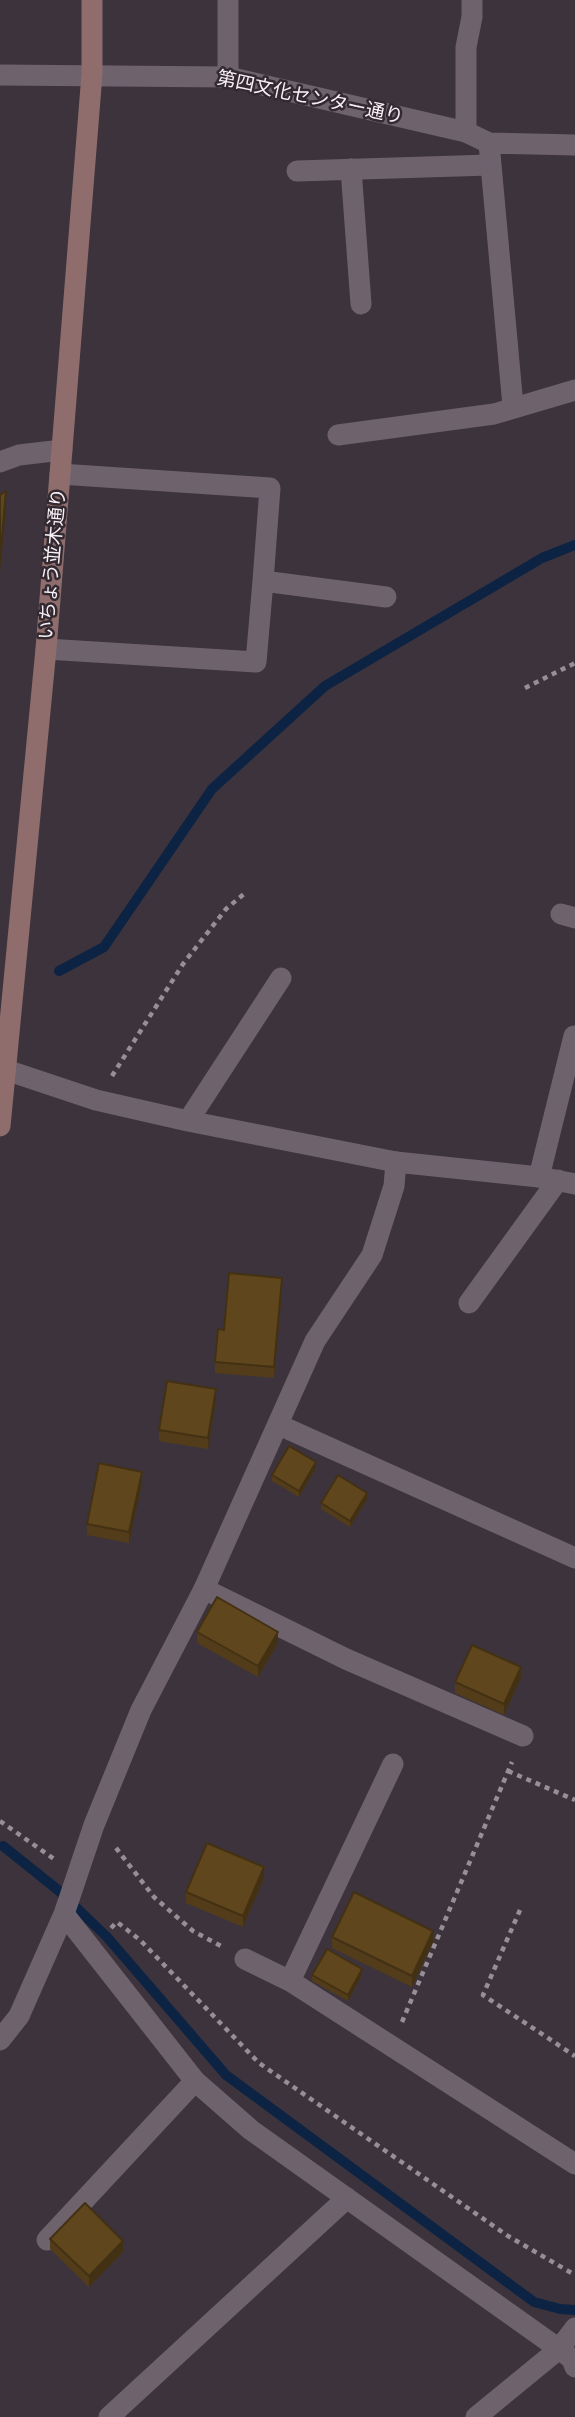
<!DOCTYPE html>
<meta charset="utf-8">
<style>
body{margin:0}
canvas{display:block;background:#3d333c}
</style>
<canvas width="575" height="2417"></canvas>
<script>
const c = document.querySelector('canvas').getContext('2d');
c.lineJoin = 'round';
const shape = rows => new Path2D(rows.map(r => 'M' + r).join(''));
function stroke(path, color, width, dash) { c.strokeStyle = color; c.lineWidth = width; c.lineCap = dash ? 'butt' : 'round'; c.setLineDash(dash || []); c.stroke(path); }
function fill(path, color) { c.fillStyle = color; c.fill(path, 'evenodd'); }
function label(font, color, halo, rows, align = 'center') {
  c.font = font + ' Rubik,"Noto Sans JP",sans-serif'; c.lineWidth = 5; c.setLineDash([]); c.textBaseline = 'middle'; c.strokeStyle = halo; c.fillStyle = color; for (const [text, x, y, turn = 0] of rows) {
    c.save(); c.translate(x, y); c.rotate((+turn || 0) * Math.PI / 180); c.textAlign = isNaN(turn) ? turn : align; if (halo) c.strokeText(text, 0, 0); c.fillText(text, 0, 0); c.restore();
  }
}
const stream = shape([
 [59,971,104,947,212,789,325,686,542,558,575,545],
 [3,1846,58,1890,107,1937,226,2075,534,2302,560,2309,575,2310]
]);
const path = shape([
 [525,688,575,663],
 [112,1076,183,964,226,909,245,893],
 [508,1771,575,1800],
 [0,1821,54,1859],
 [116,1848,154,1897,193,1931,221,1946],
 [520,1910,483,1995,575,2056],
 [111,1928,117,1922,140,1940,259,2063,508,2236,575,2275],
 [402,2022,512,1762]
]);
const lane = shape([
 [466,132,466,47,472,17,472,0],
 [351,169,361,304],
 [297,171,490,165],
 [0,462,19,455,62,450],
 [263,581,386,597],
 [46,649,256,662,263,581,270,488,60,474],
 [561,914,575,918],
 [6,1070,96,1100,188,1121,396,1162],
 [188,1121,281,978],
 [539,1177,574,1036],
 [469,1303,558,1180],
 [279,1425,575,1558],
 [204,1589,346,1659,523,1736],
 [245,1959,290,1981,575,2164],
 [290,1981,393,1764],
 [47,2240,195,2081],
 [109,2417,347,2198]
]);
const street = shape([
 [228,0,228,77],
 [0,75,228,77,466,132,489,143,575,145],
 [489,143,513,406],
 [338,435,494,414,575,390],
 [64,1914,195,2081,251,2130,559,2349,572,2359,575,2367],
 [0,2040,19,2016,64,1914,94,1825,141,1710,204,1589,315,1341,372,1255,394,1186,396,1162,539,1177,575,1184],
 [476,2417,559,2349,575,2328]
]);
const secondary = shape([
 [0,1126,46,649,92,74,92,0]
]);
const wall = shape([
 [282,1289,274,1378,215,1373,215,1362,224,1330],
 [216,1400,208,1449,159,1441,159,1430],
 [316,1468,299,1497,272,1481,272,1475],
 [142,1483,129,1543,87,1535,87,1524],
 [367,1499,350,1527,321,1509,321,1503],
 [197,1632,278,1643,258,1677,197,1643],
 [521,1678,504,1715,455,1693,455,1682],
 [264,1878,243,1927,186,1903,186,1892],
 [332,1937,433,1942,412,1987,332,1948],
 [312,1975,362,1975,348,2001,312,1981],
 [50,2239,123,2252,89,2287,50,2249]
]);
const shadedWall = shape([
 [6,491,6,506,0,573,0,559],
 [282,1278,282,1289,274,1378,274,1367],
 [216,1389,216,1400,208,1449,208,1438],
 [316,1462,316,1468,299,1497,299,1491],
 [142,1472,142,1483,129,1543,129,1532],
 [367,1493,367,1499,350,1527,350,1521],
 [278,1632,278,1643,258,1677,258,1666],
 [521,1667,521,1678,504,1715,504,1704],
 [264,1867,264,1878,243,1927,243,1916],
 [433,1931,433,1942,412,1987,412,1976],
 [362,1969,362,1975,348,2001,348,1995],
 [123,2241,123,2252,89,2287,89,2276]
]);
const building = shape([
 [6,491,0,559,0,495,6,491],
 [229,1273,282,1278,274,1367,215,1362,218,1329,224,1330,229,1273],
 [167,1381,216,1389,208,1438,159,1430,167,1381],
 [289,1446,316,1462,299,1491,272,1475,289,1446],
 [99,1463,142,1472,129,1532,87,1524,99,1463],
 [338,1475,367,1493,350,1521,321,1503,338,1475],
 [217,1597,278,1632,258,1666,197,1632,217,1597],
 [472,1645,521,1667,504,1704,455,1682,472,1645],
 [207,1843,264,1867,243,1916,186,1892,207,1843],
 [354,1892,433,1931,412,1976,332,1937,354,1892],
 [327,1949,362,1969,348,1995,312,1975,327,1949],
 [85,2203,123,2241,89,2276,50,2239,85,2203]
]);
const streetNames = [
 ["第四文化センター通り",310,98,12],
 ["いちょう並木通り",53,564,-85]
];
stroke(stream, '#0d2343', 10);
stroke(path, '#978e96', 4.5, [5, 5]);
stroke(lane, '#6e626d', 21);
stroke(street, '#6e626d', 21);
stroke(secondary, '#8f6d6c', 21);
fill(wall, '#533c19');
fill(shadedWall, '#433114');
fill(building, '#60461d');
stroke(building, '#433114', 2);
label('19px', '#f6eff5', '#322931', streetNames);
</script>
